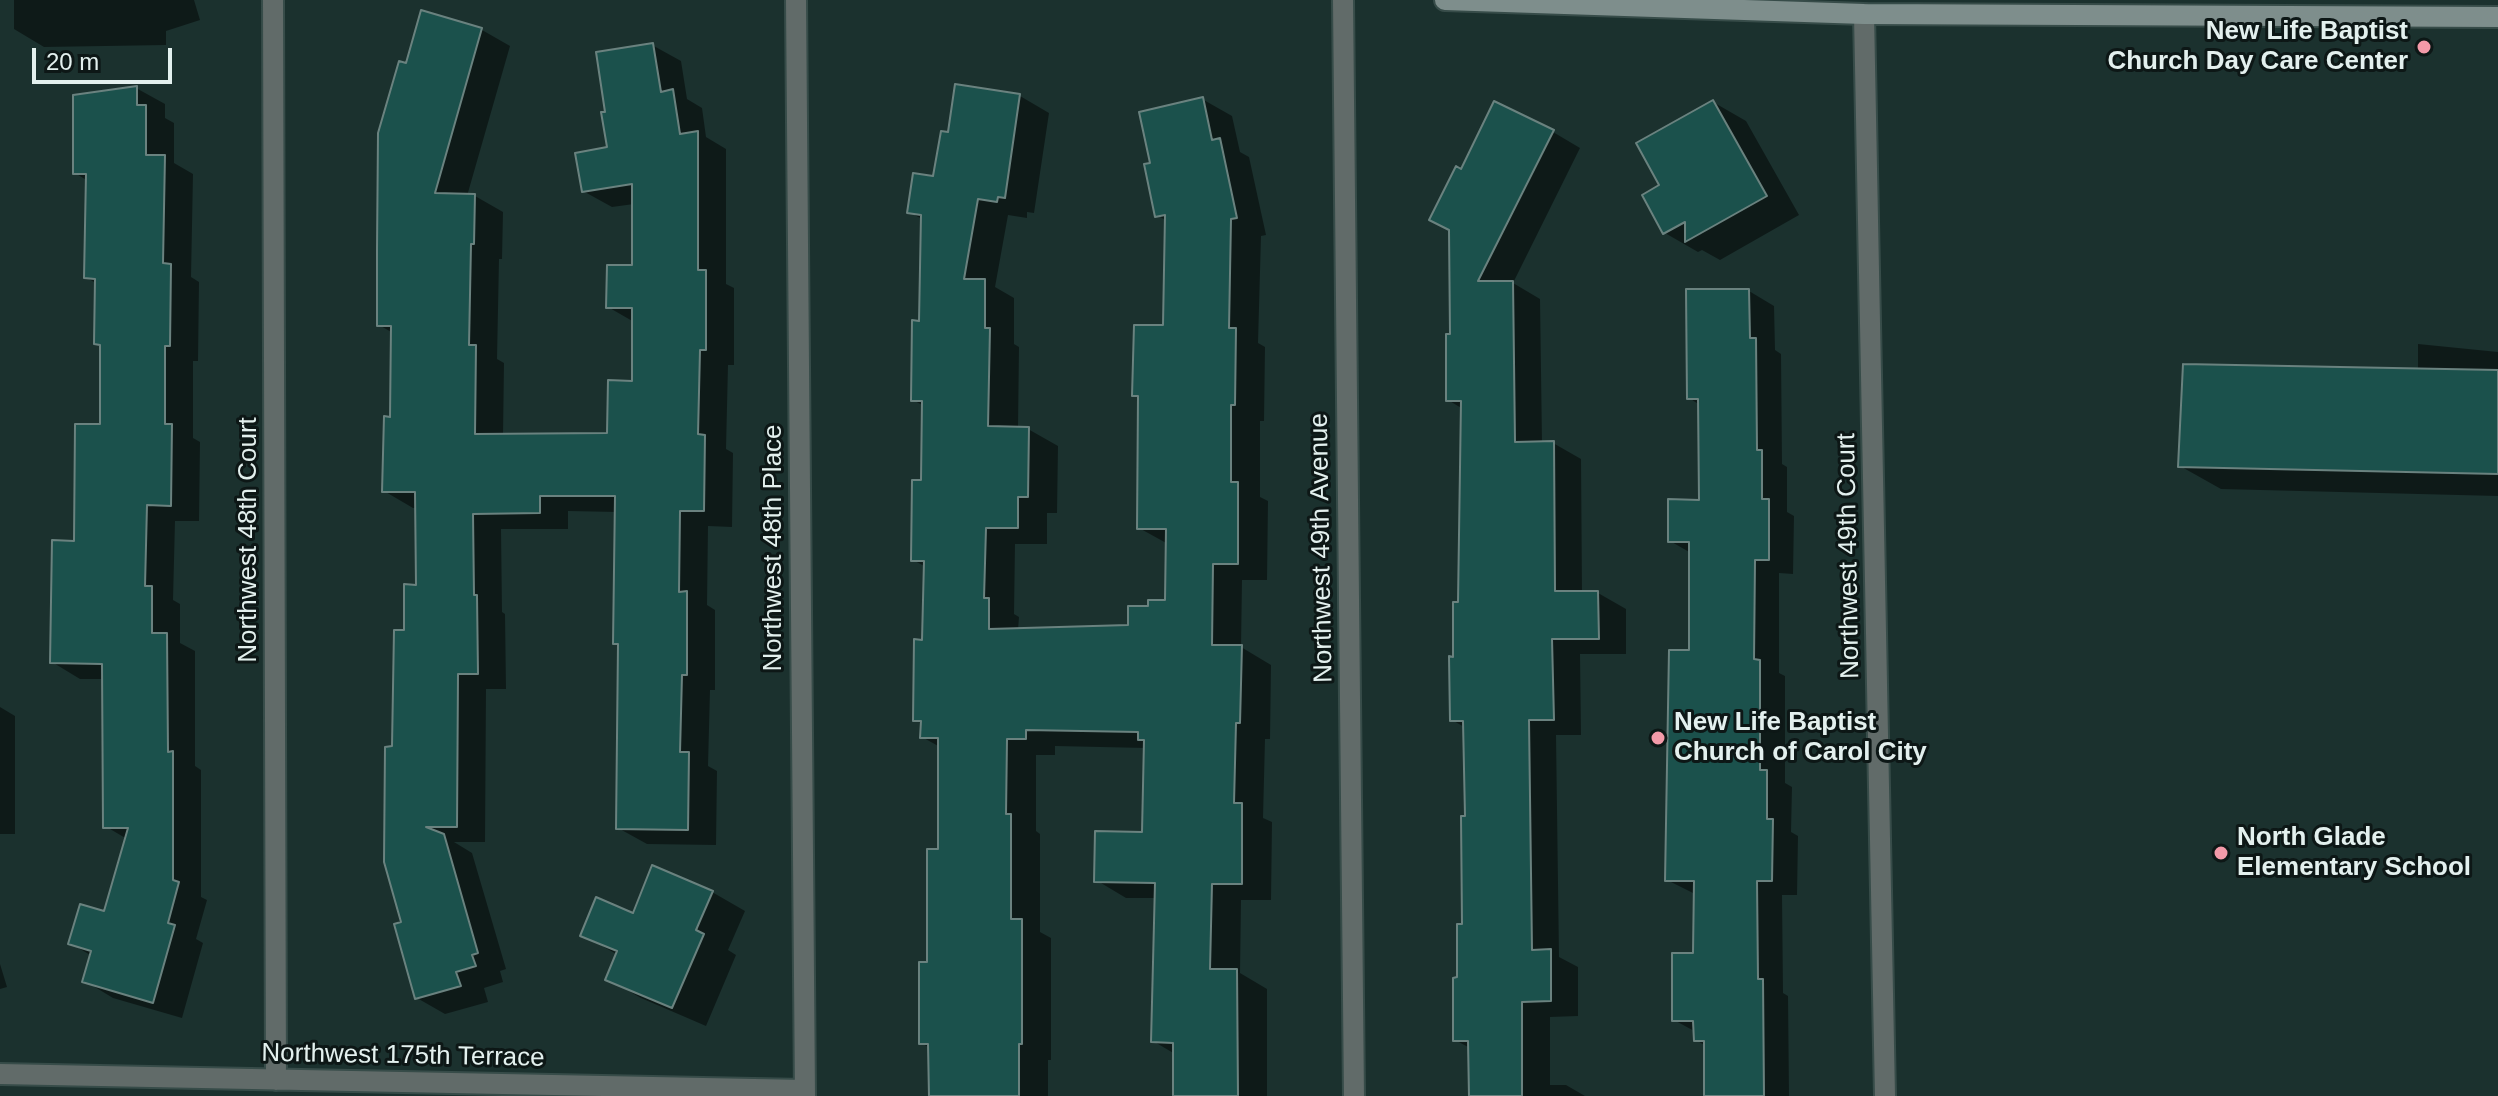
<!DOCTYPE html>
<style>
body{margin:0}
#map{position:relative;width:2498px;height:1096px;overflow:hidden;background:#1b312e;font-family:Arial,sans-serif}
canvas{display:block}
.scale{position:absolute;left:32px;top:48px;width:140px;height:36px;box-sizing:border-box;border:4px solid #e3f0ee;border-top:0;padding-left:10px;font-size:24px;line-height:28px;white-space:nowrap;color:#e3f0ee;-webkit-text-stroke:6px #0d1716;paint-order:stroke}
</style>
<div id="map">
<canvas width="2498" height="1096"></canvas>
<div class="scale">20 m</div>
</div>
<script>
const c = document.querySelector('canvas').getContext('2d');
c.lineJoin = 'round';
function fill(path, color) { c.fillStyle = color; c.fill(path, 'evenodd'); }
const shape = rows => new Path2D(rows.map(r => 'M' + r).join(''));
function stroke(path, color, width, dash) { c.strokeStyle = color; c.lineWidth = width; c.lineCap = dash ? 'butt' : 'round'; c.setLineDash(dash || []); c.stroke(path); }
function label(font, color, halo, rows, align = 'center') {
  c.font = font + ' Arial,sans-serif'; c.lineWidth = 6; c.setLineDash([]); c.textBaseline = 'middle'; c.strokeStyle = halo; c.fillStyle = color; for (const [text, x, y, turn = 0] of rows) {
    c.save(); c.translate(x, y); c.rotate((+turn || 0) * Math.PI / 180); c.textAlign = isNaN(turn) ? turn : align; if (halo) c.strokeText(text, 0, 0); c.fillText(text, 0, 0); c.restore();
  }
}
const shadow = shape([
 [14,0,194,0,200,20,166,31,166,45,44,47,14,29],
 [422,12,482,30,510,46,467,196,475,196,503,212,502,259,499,259,497,359,504,363,503,436,609,435,634,383,634,322,608,307,634,267,634,204,612,207,583,191,609,149,608,113,652,45,681,61,687,99,702,108,706,137,726,149,726,284,734,288,734,365,728,365,726,449,733,453,732,527,708,526,707,605,715,610,715,690,710,690,708,766,717,771,716,845,647,844,618,828,620,645,617,512,568,511,568,529,501,529,502,612,505,614,506,689,486,689,485,842,454,842,472,853,506,969,500,971,503,982,484,988,488,1002,445,1014,417,998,403,924,394,748,406,632,418,587,417,508,413,508,384,491,392,419,393,333,379,325,407,65],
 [136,88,165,104,165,118,174,123,174,163,193,174,191,277,199,282,198,361,193,361,193,438,200,442,199,521,175,521,173,600,180,604,180,643,195,651,195,766,201,770,201,897,207,900,196,939,203,943,182,1018,113,998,85,981,92,956,70,943,105,914,127,839,105,826,104,679,80,679,52,662,102,426,102,347,96,343,97,284,86,277,88,181,75,173],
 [1020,96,1049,113,1034,213,1027,212,1027,218,1008,215,995,287,1014,298,1014,344,1019,347,1018,428,1028,429,1058,446,1057,513,1047,513,1047,544,1015,544,1014,614,1019,617,1018,630,1130,627,1150,608,1167,602,1168,544,1139,528,1140,399,1134,395,1165,327,1167,221,1157,215,1152,165,1202,99,1232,116,1240,152,1249,157,1266,235,1261,236,1258,343,1265,347,1264,421,1260,421,1260,497,1268,501,1267,580,1242,580,1241,647,1271,665,1270,739,1265,739,1263,818,1272,822,1271,900,1241,900,1240,973,1267,989,1267,1096,1175,1096,1175,1054,1153,1041,1156,898,1126,898,1096,880,1144,834,1146,748,1055,746,1055,755,1036,755,1036,831,1040,834,1040,932,1051,938,1051,1060,1048,1060,1048,1096,931,1096,930,1048,921,1043,940,851,940,747,922,737,923,724,915,720,924,642,926,567,913,560,923,482,924,406,913,400,921,323,922,219,909,212,935,179,949,134],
 [1713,102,1746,121,1799,215,1720,260,1702,250,1698,252,1665,233,1662,186],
 [1553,132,1580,148,1513,283,1540,299,1542,443,1553,443,1581,459,1582,593,1598,593,1626,609,1626,654,1580,654,1581,735,1556,735,1559,957,1578,967,1578,1016,1550,1017,1550,1085,1566,1085,1585,1096,1471,1096,1470,1048,1455,1040,1464,926,1467,817,1466,728,1452,720,1460,604,1463,409,1448,400,1461,171],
 [1749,291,1774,306,1775,350,1781,354,1782,464,1787,467,1787,512,1794,516,1793,574,1779,573,1779,673,1785,676,1785,783,1792,787,1791,832,1798,836,1797,895,1782,895,1783,993,1788,996,1789,1096,1706,1096,1706,1046,1696,1040,1696,1032,1674,1020,1695,955,1695,894,1667,880,1691,652,1691,553,1670,541,1701,502,1700,405,1689,398],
 [2418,344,2498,352,2498,496,2221,489,2180,466,2418,372],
 [0,707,15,716,15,834,0,834],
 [712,892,745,911,728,950,736,955,706,1026,641,998,608,979,618,955,583,935,634,915],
 [0,964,7,987,0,989]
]);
const building = shape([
 [421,10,482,28,435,193,475,194,474,244,471,244,469,345,476,345,475,434,607,433,608,380,632,381,632,308,606,308,607,265,632,265,632,184,582,192,575,153,607,147,601,112,605,112,596,52,653,43,661,92,673,89,680,134,698,131,698,270,706,270,706,350,700,350,698,434,705,435,704,511,680,511,679,592,687,591,687,675,682,675,680,752,689,752,688,830,616,829,618,644,613,644,615,496,540,496,540,513,473,514,474,595,477,595,478,674,458,674,457,827,426,827,444,834,478,953,472,955,476,966,456,972,461,986,415,999,394,924,401,922,384,862,385,747,392,746,394,630,404,630,404,584,416,585,415,492,382,492,384,416,390,417,391,326,377,326,377,250,378,133,399,61,406,63,421,10],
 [955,84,1020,94,1005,198,998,197,997,202,978,199,964,279,985,279,985,328,990,328,988,426,1029,427,1028,497,1018,497,1018,528,986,528,984,598,989,598,989,629,1128,625,1128,606,1148,606,1148,600,1165,600,1166,529,1137,529,1138,396,1132,396,1134,325,1163,325,1165,215,1155,217,1144,164,1150,163,1139,112,1203,97,1212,140,1220,138,1237,218,1231,219,1229,328,1236,328,1235,405,1231,405,1231,482,1238,482,1238,564,1213,564,1212,645,1242,645,1240,723,1236,723,1234,803,1242,803,1242,884,1212,884,1210,969,1237,969,1238,1096,1173,1096,1173,1043,1151,1042,1155,883,1094,882,1095,831,1142,832,1144,740,1138,740,1138,732,1026,730,1026,739,1007,739,1006,814,1011,814,1011,919,1022,919,1022,1044,1019,1044,1019,1096,929,1096,928,1044,919,1044,919,962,927,962,927,849,938,849,938,738,920,738,921,721,913,721,914,639,922,640,924,561,911,561,912,480,921,480,922,401,911,401,912,320,919,321,921,215,907,213,913,173,933,176,941,131,948,132,955,84],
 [137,86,137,105,146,105,146,155,165,155,163,263,171,264,170,346,165,346,165,424,172,424,171,506,147,505,145,586,152,586,152,633,167,633,168,752,173,751,173,880,179,882,168,923,175,925,153,1003,82,982,91,951,68,944,80,904,104,911,128,828,103,828,102,664,50,663,52,540,74,541,75,424,100,424,100,345,94,344,95,279,84,278,86,174,73,174,73,95,137,86],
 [1713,100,1767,196,1685,242,1685,222,1663,234,1642,195,1659,185,1636,143,1713,100],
 [1494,101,1554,130,1478,281,1513,281,1515,442,1554,441,1555,591,1598,591,1599,639,1552,639,1554,720,1529,720,1532,950,1551,949,1551,1001,1522,1002,1522,1096,1469,1096,1468,1041,1453,1041,1453,978,1457,977,1457,924,1462,924,1461,816,1465,816,1463,721,1450,721,1449,656,1453,657,1453,602,1458,602,1461,401,1446,401,1446,334,1450,334,1449,230,1429,220,1456,166,1461,169,1494,101],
 [1686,289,1749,289,1750,338,1756,338,1757,450,1762,450,1762,499,1769,499,1769,560,1755,560,1754,659,1760,660,1760,770,1767,770,1767,819,1773,819,1772,881,1757,881,1758,979,1763,979,1764,1096,1704,1096,1704,1041,1694,1041,1693,1021,1672,1021,1672,953,1693,953,1694,881,1665,881,1669,650,1689,650,1689,542,1668,542,1668,499,1699,500,1698,399,1687,399,1686,289],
 [2183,364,2498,370,2498,474,2178,467,2183,364],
 [652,865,713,891,696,930,704,934,672,1008,605,980,617,951,580,936,596,897,633,913,652,865]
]);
const street = shape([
 [273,0,276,1080],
 [796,0,805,1096],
 [1343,0,1354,1096],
 [1864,14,1885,1096],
 [0,1074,804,1090]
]);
const secondary = shape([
 [1445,0,1864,14,2498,17]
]);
const markers = [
 [2424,47,8,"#f39aa9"],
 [1658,738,8,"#f39aa9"],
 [2221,853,8,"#f39aa9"]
];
const poiNames = [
 ["New Life Baptist",2408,32,"right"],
 ["Church Day Care Center",2408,62,"right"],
 ["New Life Baptist",1674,723],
 ["Church of Carol City",1674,753],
 ["North Glade",2237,838],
 ["Elementary School",2237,868]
];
const streetNames = [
 ["Northwest 48th Court",249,540,-90],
 ["Northwest 48th Place",774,548,-90],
 ["Northwest 49th Avenue",1322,548,-91],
 ["Northwest 49th Court",1849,556,-91],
 ["Northwest 175th Terrace",403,1056,1]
];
fill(shadow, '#0007');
fill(building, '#1b514c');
stroke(building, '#6a827f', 2);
stroke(street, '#374c49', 24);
stroke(secondary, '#374c49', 24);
stroke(street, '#616b69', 20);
stroke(secondary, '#7e8e8c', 20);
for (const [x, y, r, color] of markers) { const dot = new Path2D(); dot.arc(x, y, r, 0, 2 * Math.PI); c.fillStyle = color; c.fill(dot); stroke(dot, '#0d1716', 3); }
label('bold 26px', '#e3f0ee', '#0d1716', poiNames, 'left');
label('26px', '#e3f0ee', '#0d1716', streetNames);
</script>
